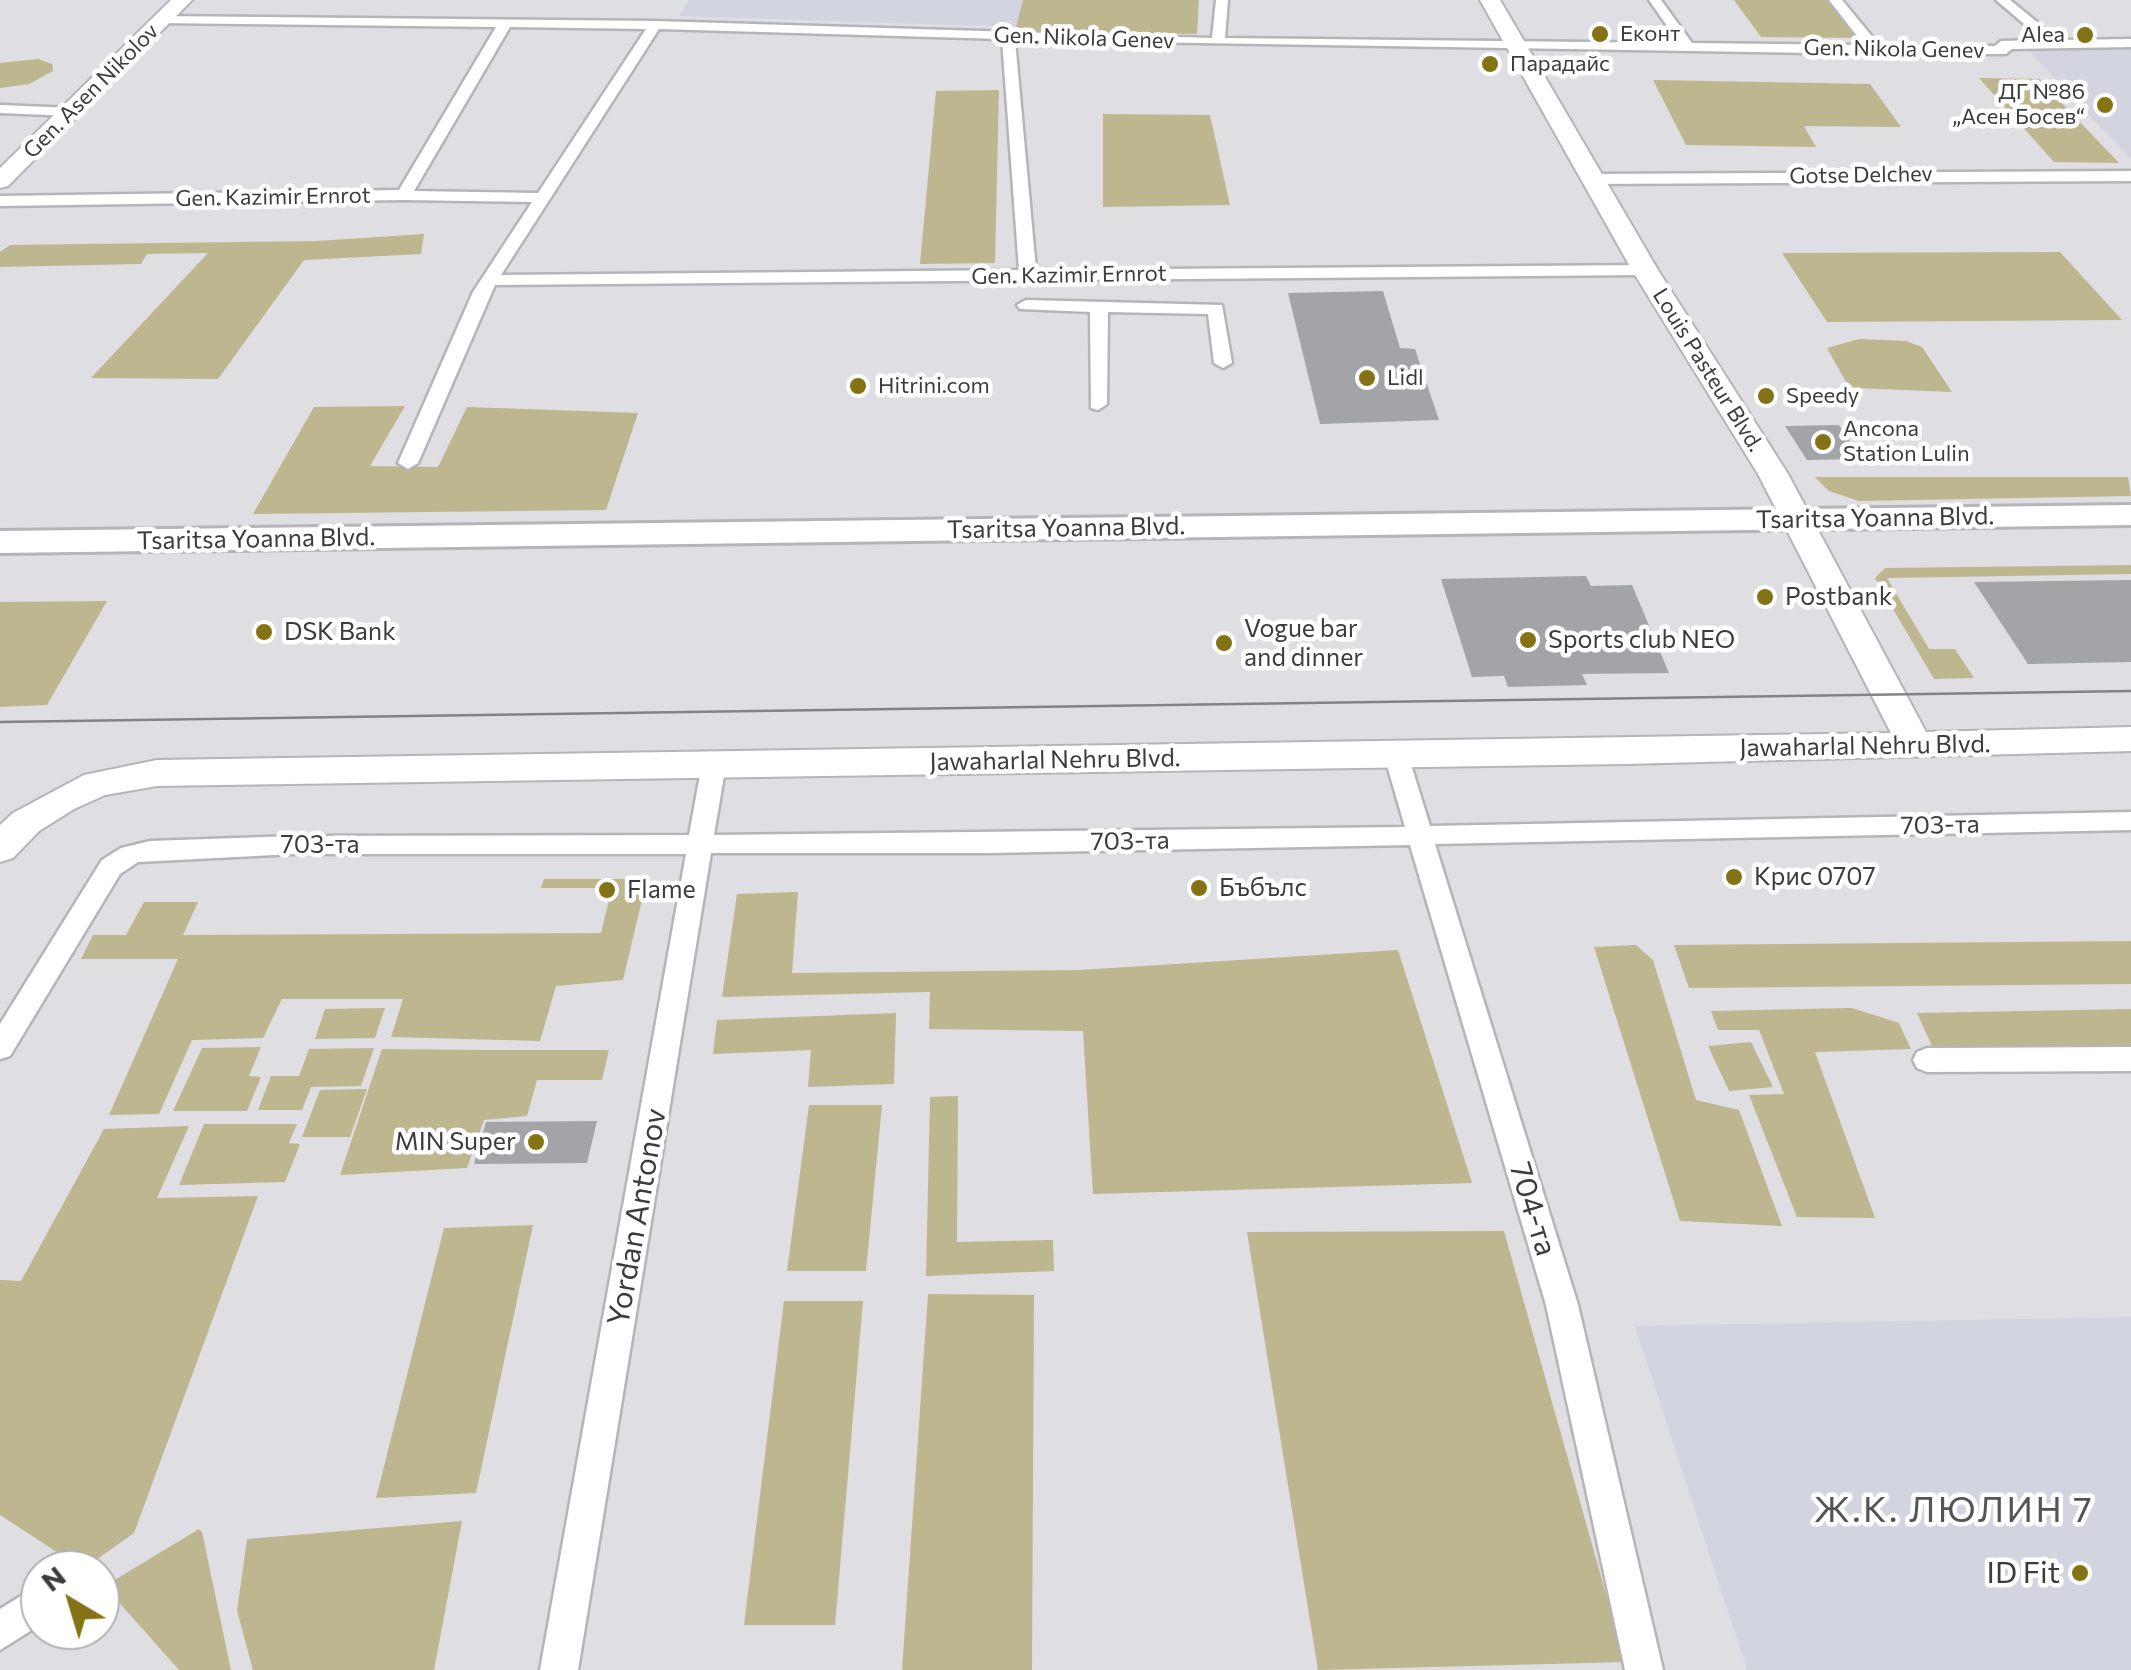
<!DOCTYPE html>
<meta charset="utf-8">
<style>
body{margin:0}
#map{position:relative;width:2131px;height:1670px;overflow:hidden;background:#dedee3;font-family:Commissioner,sans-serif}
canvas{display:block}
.north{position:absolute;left:20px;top:1550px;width:100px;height:100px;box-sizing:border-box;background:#fff;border:2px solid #b1b1b1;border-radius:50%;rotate:322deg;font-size:28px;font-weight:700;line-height:40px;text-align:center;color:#3b3c3d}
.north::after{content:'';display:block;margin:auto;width:35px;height:45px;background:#847315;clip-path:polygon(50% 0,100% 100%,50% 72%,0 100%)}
</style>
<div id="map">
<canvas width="2131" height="1670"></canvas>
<div class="north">N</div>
</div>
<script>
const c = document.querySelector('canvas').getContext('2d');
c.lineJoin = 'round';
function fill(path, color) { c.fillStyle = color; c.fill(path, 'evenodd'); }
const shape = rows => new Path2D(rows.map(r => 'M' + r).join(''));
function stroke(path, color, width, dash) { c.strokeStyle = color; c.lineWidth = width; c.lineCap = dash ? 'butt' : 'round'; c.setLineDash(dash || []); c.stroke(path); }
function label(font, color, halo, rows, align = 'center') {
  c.font = font + ' Commissioner,sans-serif'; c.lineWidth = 9; c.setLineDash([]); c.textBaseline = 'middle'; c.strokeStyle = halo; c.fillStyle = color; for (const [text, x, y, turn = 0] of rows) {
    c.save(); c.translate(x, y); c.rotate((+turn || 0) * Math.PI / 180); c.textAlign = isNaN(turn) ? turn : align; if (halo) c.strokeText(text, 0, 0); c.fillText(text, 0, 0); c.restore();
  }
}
const built = shape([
 [689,0,1023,0,1016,27,679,16],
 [2131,48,2131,159,2028,50],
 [2131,1317,2131,1670,1747,1670,1635,1326]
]);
const green = shape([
 [1023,0,1199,0,1197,34,1035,31,1016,27],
 [1734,0,1826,0,1857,38,1761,37],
 [38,59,52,64,53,71,29,84,0,88,0,63],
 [1979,78,2039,79,2119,163,2054,162],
 [1653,80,1870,84,1901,127,1804,126,1816,147,1686,145],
 [999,90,995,263,920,264,936,91],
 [1103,114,1210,115,1230,205,1103,207],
 [424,234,421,254,304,260,218,379,91,378,208,253,147,254,141,264,0,267,0,252,10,245,317,241],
 [2060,252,2122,320,1827,322,1782,253],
 [1859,339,1906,341,1922,347,1952,392,1855,388,1846,382,1827,348],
 [405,406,370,466,438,467,467,407,638,413,606,510,253,514,314,407],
 [1815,477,2128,477,2131,496,1859,501,1829,491],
 [2131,565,2131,574,1887,578,1929,649,1955,649,1974,678,1934,679,1875,578,1885,568],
 [107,601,47,705,0,707,0,602],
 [544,879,647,879,623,980,556,986,540,1041,391,1037,403,999,282,999,263,1038,192,1040,159,1114,109,1115,178,959,81,959,93,935,126,935,144,902,198,902,183,935,601,933,612,888,541,888],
 [798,892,792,973,1080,970,1398,950,1472,1183,1093,1194,1083,1031,929,1029,930,992,722,997,737,894],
 [2131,941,2131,984,1689,988,1674,945],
 [1636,945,1653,960,1696,1100,1739,1110,1782,1226,1680,1221,1594,947],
 [385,1008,375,1038,315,1039,325,1009],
 [1852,1008,1899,1023,1911,1049,1815,1052,1875,1218,1797,1217,1749,1095,1784,1094,1759,1030,1718,1030,1711,1011],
 [2131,1009,2131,1045,1933,1048,1917,1013],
 [896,1013,894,1084,808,1087,811,1050,713,1054,717,1020],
 [1751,1042,1773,1087,1729,1091,1708,1046],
 [261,1047,249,1076,261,1077,247,1111,173,1111,202,1048],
 [374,1048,361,1086,311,1087,302,1110,258,1110,271,1076,299,1076,309,1049],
 [382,1049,481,1050,609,1050,602,1080,537,1080,527,1116,484,1120,467,1168,340,1175],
 [367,1089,350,1137,302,1137,320,1090],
 [958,1096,957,1242,1053,1240,1054,1271,926,1276,930,1097],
 [809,1105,882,1105,866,1271,787,1271],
 [204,1124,297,1124,289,1143,300,1144,285,1182,179,1185],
 [189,1126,157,1198,258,1196,134,1533,83,1569,0,1515,0,1280,21,1281,104,1129],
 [533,1225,476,1493,376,1498,444,1228],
 [1504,1231,1625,1662,1318,1670,1247,1232],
 [928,1294,1034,1295,1032,1670,902,1670],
 [784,1301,863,1301,835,1625,744,1625],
 [462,1521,434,1670,253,1670,237,1611,247,1539],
 [199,1529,202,1532,231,1670,179,1670,108,1590,113,1581]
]);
const building = shape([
 [1383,291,1400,348,1415,349,1439,420,1320,424,1288,293],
 [1839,425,1862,459,1807,460,1785,426],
 [1586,576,1591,586,1632,585,1669,673,1582,674,1587,685,1508,687,1504,676,1472,677,1441,579],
 [2131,580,2131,662,2028,664,1974,582],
 [597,1121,587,1163,474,1164,486,1122]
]);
const street = shape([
 [1216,0,1228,0,1225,38,1679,43,1649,0,1661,0,1692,43,1864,45,1829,0,1842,0,1879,45,1995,46,2001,41,2043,40,1996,0,2010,0,2059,40,2131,39,2131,47,2012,49,2006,54,1876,54,1015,40,1036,270,1645,265,1653,270,1645,275,495,285,418,463,408,469,398,463,473,292,532,202,404,200,0,206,0,196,399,190,496,27,157,23,155,20,162,16,655,21,1212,38,1216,0],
 [510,27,646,29,538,193,414,191,510,27],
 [659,29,1002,39,1019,270,501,275,659,29],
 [0,105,72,108,79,112,72,116,0,113,0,105],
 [2131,171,2131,181,1592,184,1584,179,1592,174,2131,171],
 [1026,300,1222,305,1232,363,1223,368,1214,363,1208,314,1108,312,1107,404,1098,410,1091,408,1090,312,1020,309,1017,305,1026,300],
 [1396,747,1408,755,1430,826,2131,812,2131,830,1435,844,1578,1305,1663,1670,1625,1670,1546,1305,1410,845,990,853,711,853,578,1670,540,1670,686,854,294,854,138,862,120,874,10,1056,0,1059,0,1024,102,860,121,848,150,841,294,836,689,835,702,764,714,756,726,764,714,835,1405,827,1384,755,1396,747],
 [2131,1047,2131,1071,1927,1072,1917,1068,1913,1060,1917,1052,1927,1048,2131,1047],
 [40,1584,40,1625,0,1650,0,1609,40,1584]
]);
const secondary = shape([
 [171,0,192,0,8,186,0,188,0,168,171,0],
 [1480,0,1500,0,1658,270,1788,474,1926,732,2131,727,2131,751,1626,764,157,786,105,795,74,809,39,831,13,858,0,862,0,825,13,813,84,775,157,760,1891,733,1758,474,1632,270,1480,0]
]);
const primary = shape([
 [2131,505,2131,525,0,553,0,531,2131,505]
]);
const tram = shape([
 [0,722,2131,691]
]);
const markers = [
 [1600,34,10,"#847315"],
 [2085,35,10,"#847315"],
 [1490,64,10,"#847315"],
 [2105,105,10,"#847315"],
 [1367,378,10,"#847315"],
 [858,386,10,"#847315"],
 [1766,396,10,"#847315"],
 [1823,442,10,"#847315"],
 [1765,597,10,"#847315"],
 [264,632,10,"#847315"],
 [1528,640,10,"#847315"],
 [1224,643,10,"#847315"],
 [1734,877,10,"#847315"],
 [1199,888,10,"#847315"],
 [607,890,10,"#847315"],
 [536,1142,10,"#847315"],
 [2080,1573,10,"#847315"]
];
const farPoinames = [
 ["Еконт",1620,34],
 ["Alea",2065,35,"right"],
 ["Парадайс",1510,64],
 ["ДГ №86",2085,92,"right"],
 ["„Асен Босев“",2085,117,"right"],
 ["Lidl",1387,378],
 ["Hitrini.com",878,386],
 ["Speedy",1786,396],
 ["Ancona",1843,429],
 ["Station Lulin",1843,454]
];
const farStreetnames = [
 ["Gen. Nikola Genev",1084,38,2],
 ["Gen. Nikola Genev",1894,49,1],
 ["Gen. Asen Nikolov",91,91,-45],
 ["Gotse Delchev",1861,175,-1],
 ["Gen. Kazimir Ernrot",273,197,-1],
 ["Gen. Kazimir Ernrot",1069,275,-1],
 ["Louis Pasteur Blvd.",1708,370,58]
];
const streetNames = [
 ["Tsaritsa Yoanna Blvd.",1875,518,-1],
 ["Tsaritsa Yoanna Blvd.",1066,528,-1],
 ["Tsaritsa Yoanna Blvd.",256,539,-1],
 ["Jawaharlal Nehru Blvd.",1865,746,-1],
 ["Jawaharlal Nehru Blvd.",1055,760,-1],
 ["703-та",1940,825,-1],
 ["703-та",1130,841,-1],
 ["703-та",320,845]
];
const poiNames = [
 ["Postbank",1785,597],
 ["Vogue bar",1244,629],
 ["and dinner",1244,658],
 ["DSK Bank",284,632],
 ["Sports club NEO",1548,640],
 ["Крис 0707",1754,877],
 ["Бъбълс",1219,888],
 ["Flame",627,890],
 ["MIN Super",516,1142,"right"]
];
const nearStreetnames = [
 ["704-та",1533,1209,73],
 ["Yordan Antonov",637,1217,-80]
];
const nearPoinames = [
 ["ID Fit",2060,1573]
];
const nearQuarternames = [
 ["Ж.К. ЛЮЛИН 7",1954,1510]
];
fill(built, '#d2d4e0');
fill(green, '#beb68f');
fill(building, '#a3a4a8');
stroke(street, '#b4b5b9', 5);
stroke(secondary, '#b4b5b9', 4);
stroke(primary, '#b4b5b9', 6);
fill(street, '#fff');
fill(secondary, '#fff');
fill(primary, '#fff');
stroke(tram, '#828386', 2.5);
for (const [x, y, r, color] of markers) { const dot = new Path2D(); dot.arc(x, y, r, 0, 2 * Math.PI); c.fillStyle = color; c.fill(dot); stroke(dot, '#fff', 4); }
label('22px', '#3b3c3d', '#fff', farPoinames, 'left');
label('22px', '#3b3c3d', '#fff', farStreetnames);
label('25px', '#3b3c3d', '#fff', streetNames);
label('25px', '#3b3c3d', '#fff', poiNames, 'left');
label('30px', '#3b3c3d', '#fff', nearStreetnames);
label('30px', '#3b3c3d', '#fff', nearPoinames, 'right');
c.letterSpacing = '2.5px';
label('35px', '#545458', '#fff', nearQuarternames);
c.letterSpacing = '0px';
</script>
